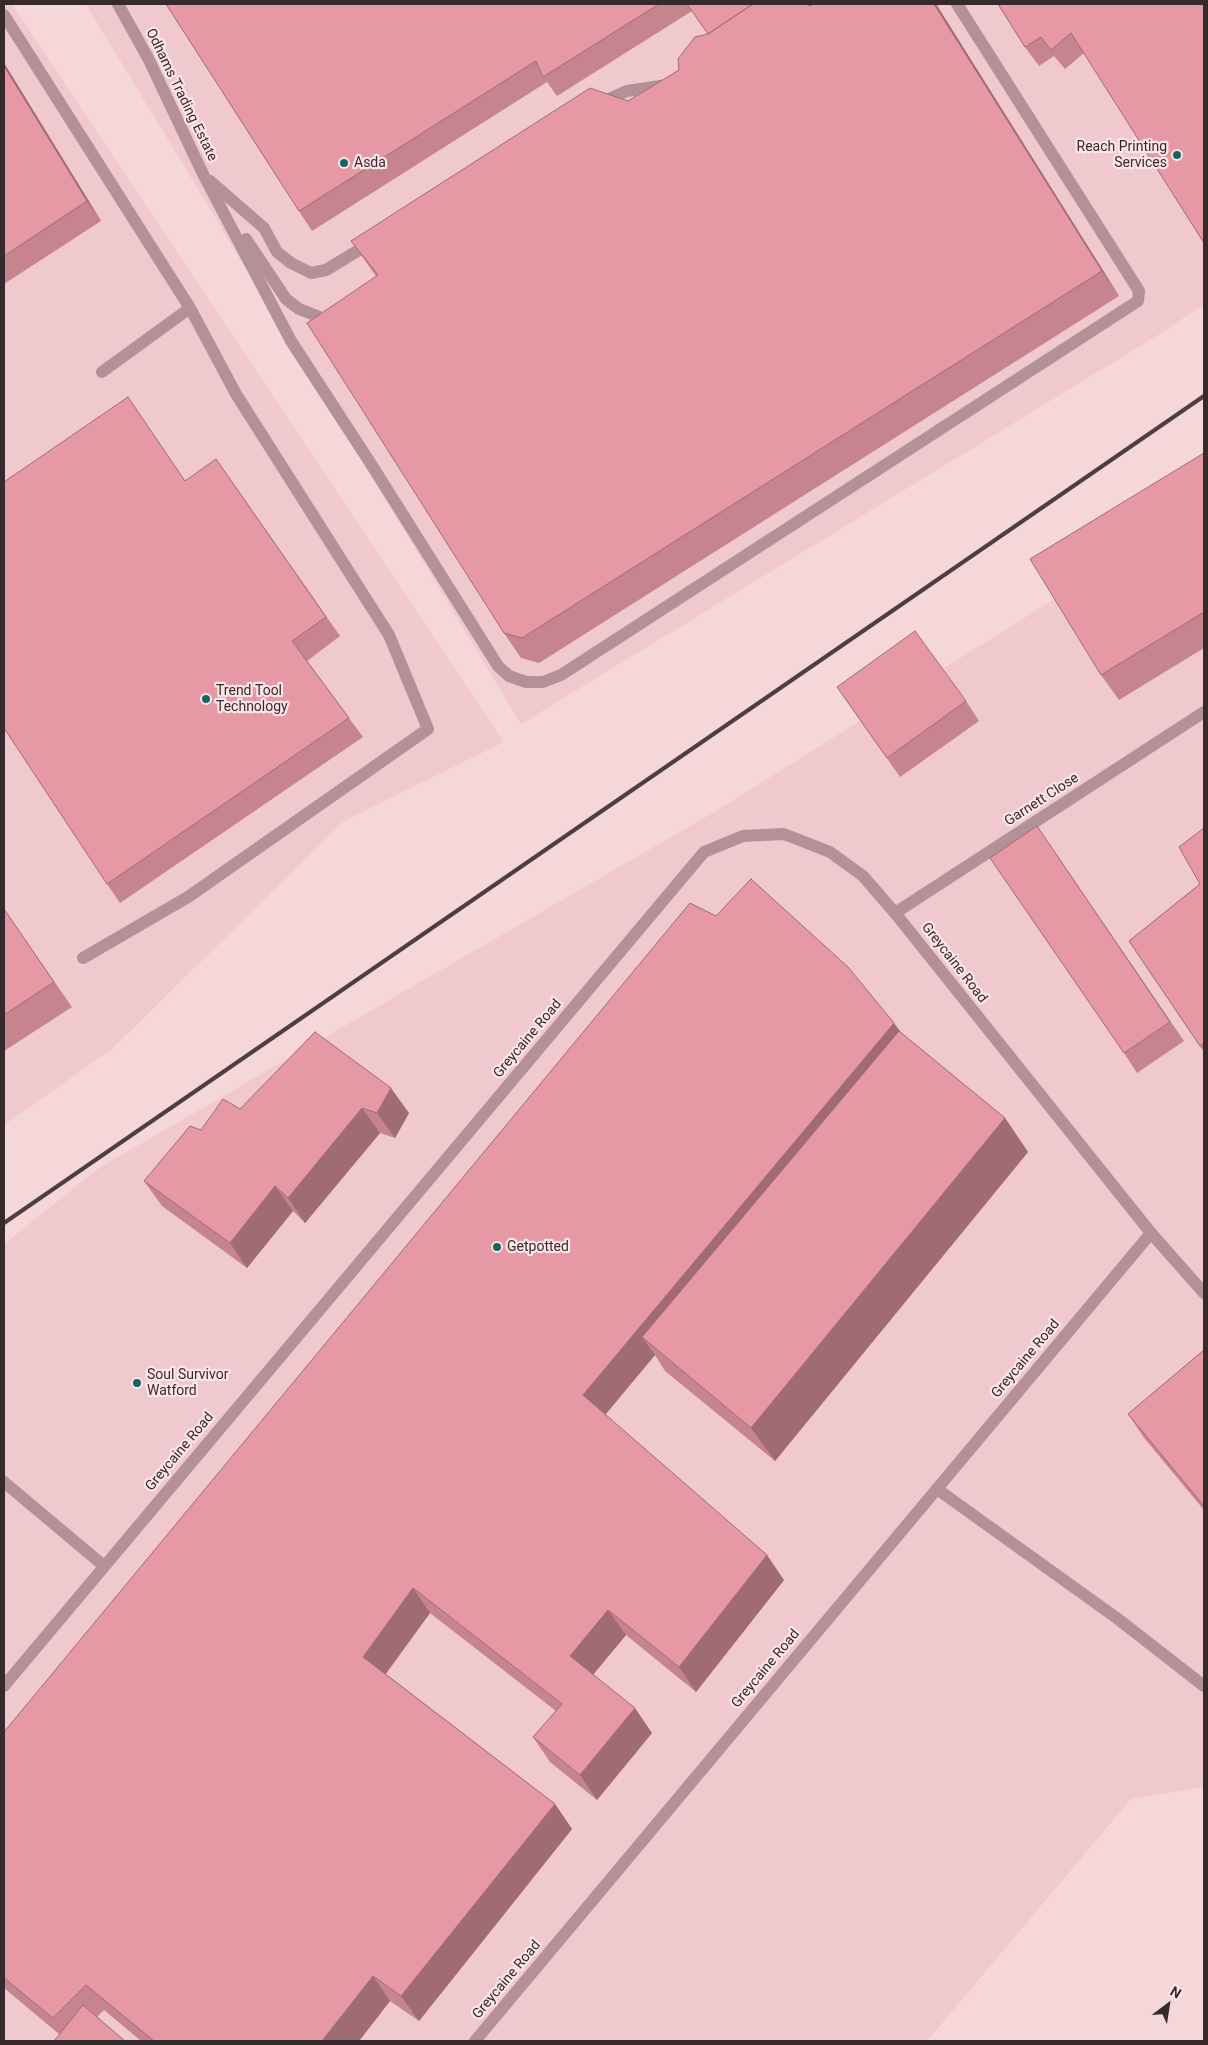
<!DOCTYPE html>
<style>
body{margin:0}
#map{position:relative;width:1208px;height:2045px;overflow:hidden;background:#f5d6d9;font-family:Roboto,sans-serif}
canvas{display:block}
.frame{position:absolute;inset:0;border:5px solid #362a2c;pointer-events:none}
.north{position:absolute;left:1143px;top:1980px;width:50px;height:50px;-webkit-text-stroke:4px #fee5e7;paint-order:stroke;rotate:31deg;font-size:14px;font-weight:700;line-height:20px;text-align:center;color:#362a2c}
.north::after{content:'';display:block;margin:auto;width:18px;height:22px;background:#362a2c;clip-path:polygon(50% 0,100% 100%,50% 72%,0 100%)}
</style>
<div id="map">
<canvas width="1208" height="2045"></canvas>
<div class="frame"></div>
<div class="north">N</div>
</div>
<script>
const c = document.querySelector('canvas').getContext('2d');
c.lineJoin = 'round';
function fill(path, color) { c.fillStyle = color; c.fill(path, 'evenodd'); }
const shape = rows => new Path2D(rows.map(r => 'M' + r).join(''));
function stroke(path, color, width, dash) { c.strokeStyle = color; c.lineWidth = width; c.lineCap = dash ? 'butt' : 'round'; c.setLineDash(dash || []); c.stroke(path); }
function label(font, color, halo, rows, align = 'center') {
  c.font = font + ' Roboto,sans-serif'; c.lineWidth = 4.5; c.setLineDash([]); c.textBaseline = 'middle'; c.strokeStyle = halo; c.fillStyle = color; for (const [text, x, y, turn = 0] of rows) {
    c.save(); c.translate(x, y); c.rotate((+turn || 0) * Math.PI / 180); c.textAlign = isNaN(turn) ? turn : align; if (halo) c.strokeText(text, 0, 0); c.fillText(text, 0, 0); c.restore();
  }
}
const built = shape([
 [4,4,12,4,504,742,344,821,112,1049,4,1125],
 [86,4,1204,4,1204,304,1163,332,521,724],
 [1204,501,1204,1787,1131,1799,927,2041,4,2041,4,1244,99,1168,716,811,1136,548]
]);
const service = shape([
 [118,4,149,60,203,174,291,341,371,464,498,666,509,676,526,682,543,682,561,675,1138,301,1139,291,957,4],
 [4,15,190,308,236,394,389,635,428,729,188,897,83,958],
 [600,103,627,91,667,85],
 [210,181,264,228,277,252,291,263,311,273,326,270,372,242],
 [246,239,286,299,299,309,333,322],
 [102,372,190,308],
 [895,913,1204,712],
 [1151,1233,1204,1293],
 [4,1482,104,1566],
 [937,1489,1118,1619,1204,1686]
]);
const minor = shape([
 [4,1686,704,852,743,836,784,834,830,852,863,876,895,913,1151,1233,475,2041]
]);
const rail = shape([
 [4,1223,1204,396]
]);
const wall = shape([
 [166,4,805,4,811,6,813,4,936,4,1119,296,539,663,521,658,504,633,376,276,351,241,628,101,679,70,708,34,692,11,557,96,547,82,312,231,299,211],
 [998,4,1204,4,1084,53,1065,69,1054,56,1039,66,1025,47],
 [4,63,101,221,4,284],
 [1204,453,1204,648,1119,700,1101,675],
 [216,459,340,636,307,661,363,737,120,903,107,884,185,481],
 [837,687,966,701,979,721,900,777],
 [1037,826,1184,1041,1137,1073,1124,1053],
 [1204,828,1204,1052,1129,941,1200,884],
 [4,909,72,1007,4,1051],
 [315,1032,409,1113,395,1138,380,1133,305,1223,293,1211,247,1268,162,1206,144,1181,240,1109],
 [901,1033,1005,1118,1028,1152,775,1461,665,1371,655,1355,605,1414,784,1580,696,1692,626,1635,593,1674,652,1733,597,1800,550,1762,533,1737,556,1711,430,1613,386,1674,555,1804,572,1829,419,2021,390,2001,359,2041,141,2041,104,2010,97,2017,59,2034,4,1988,4,1732],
 [1204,1350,1204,1510,1145,1439,1128,1414]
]);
const shadedWall = shape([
 [934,4,936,4,1119,296,1102,271],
 [4,63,101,221,87,201,4,66],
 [894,1023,912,1048,642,1337,655,1355,601,1420,583,1395],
 [391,1088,409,1113,395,1138,377,1113],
 [362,1108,380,1133,305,1223,288,1198],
 [1005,1118,1028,1152,775,1461,751,1428],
 [275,1186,293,1211,247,1268,230,1243],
 [767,1555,784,1580,696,1692,679,1667],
 [413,1588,430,1613,380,1681,363,1657],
 [608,1610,626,1635,588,1681,570,1656],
 [635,1708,652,1733,597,1800,580,1775],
 [555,1804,572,1829,419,2021,401,1996],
 [373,1976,390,2001,359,2041,322,2041]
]);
const building = shape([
 [166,4,659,4,543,77,536,61,299,211,166,4],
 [687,4,753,4,708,34,687,4],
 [753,4,805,4,811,6,813,4,934,4,1102,271,522,638,504,633,307,323,378,275,351,241,590,88,628,101,679,70,678,59,695,37,708,34,753,4],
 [998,4,1204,4,1204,243,1071,33,1051,50,1041,37,1025,47,998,4],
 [4,66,87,201,4,256,4,66],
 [128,397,185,481,216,459,326,617,292,641,349,718,107,884,4,728,4,482,128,397],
 [1204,453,1204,612,1101,675,1030,559,1204,453],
 [915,631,966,701,887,758,837,687,915,631],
 [1037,826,1170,1022,1124,1053,990,858,1037,826],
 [1204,828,1204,1043,1200,1046,1129,941,1200,884,1179,847,1204,828],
 [751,879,848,967,894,1023,583,1395,767,1555,679,1667,608,1610,570,1656,635,1708,580,1775,533,1737,562,1704,413,1588,363,1657,555,1804,401,1996,373,1976,322,2041,154,2041,86,1985,53,2018,4,1978,4,1732,690,903,716,916,751,879],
 [4,909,54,982,4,1015,4,909],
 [899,1031,1005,1118,751,1428,642,1337,899,1031],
 [315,1032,391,1088,377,1113,362,1108,288,1198,275,1186,230,1243,144,1181,190,1126,201,1130,223,1099,240,1109,315,1032],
 [1204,1350,1204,1506,1128,1414,1204,1350],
 [83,2005,125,2041,54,2041,83,2005]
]);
const markers = [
 [1177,155,5,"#166565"],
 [344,163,5,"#166565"],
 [206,699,5,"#166565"],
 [497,1247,5,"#166565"],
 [137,1383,5,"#166565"]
];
const streetNames = [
 ["Odhams Trading Estate",181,95,64],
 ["Garnett Close",1042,800,-33],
 ["Greycaine Road",954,963,52],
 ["Greycaine Road",528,1039,-50],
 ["Greycaine Road",1026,1359,-50],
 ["Greycaine Road",180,1452,-50],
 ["Greycaine Road",766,1669,-50],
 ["Greycaine Road",507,1980,-50]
];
const poiNames = [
 ["Reach Printing",1167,147,"right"],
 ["Services",1167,163,"right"],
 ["Asda",354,163],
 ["Trend Tool",216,691],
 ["Technology",216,707],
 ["Getpotted",507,1247],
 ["Soul Survivor",147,1375],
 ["Watford",147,1391]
];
fill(built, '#f0c9ce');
stroke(service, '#b49196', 12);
stroke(minor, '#b49196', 12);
stroke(rail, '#4d3f41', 4);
fill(wall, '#c6848e');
fill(shadedWall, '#a16b74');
fill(building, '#e699a5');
stroke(building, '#a16b74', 1);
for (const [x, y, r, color] of markers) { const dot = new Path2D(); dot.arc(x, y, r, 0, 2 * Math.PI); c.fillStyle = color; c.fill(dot); stroke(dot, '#fee5e7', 2); }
label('14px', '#362a2c', '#fee5e7', streetNames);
label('14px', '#362a2c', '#fee5e7', poiNames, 'left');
</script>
